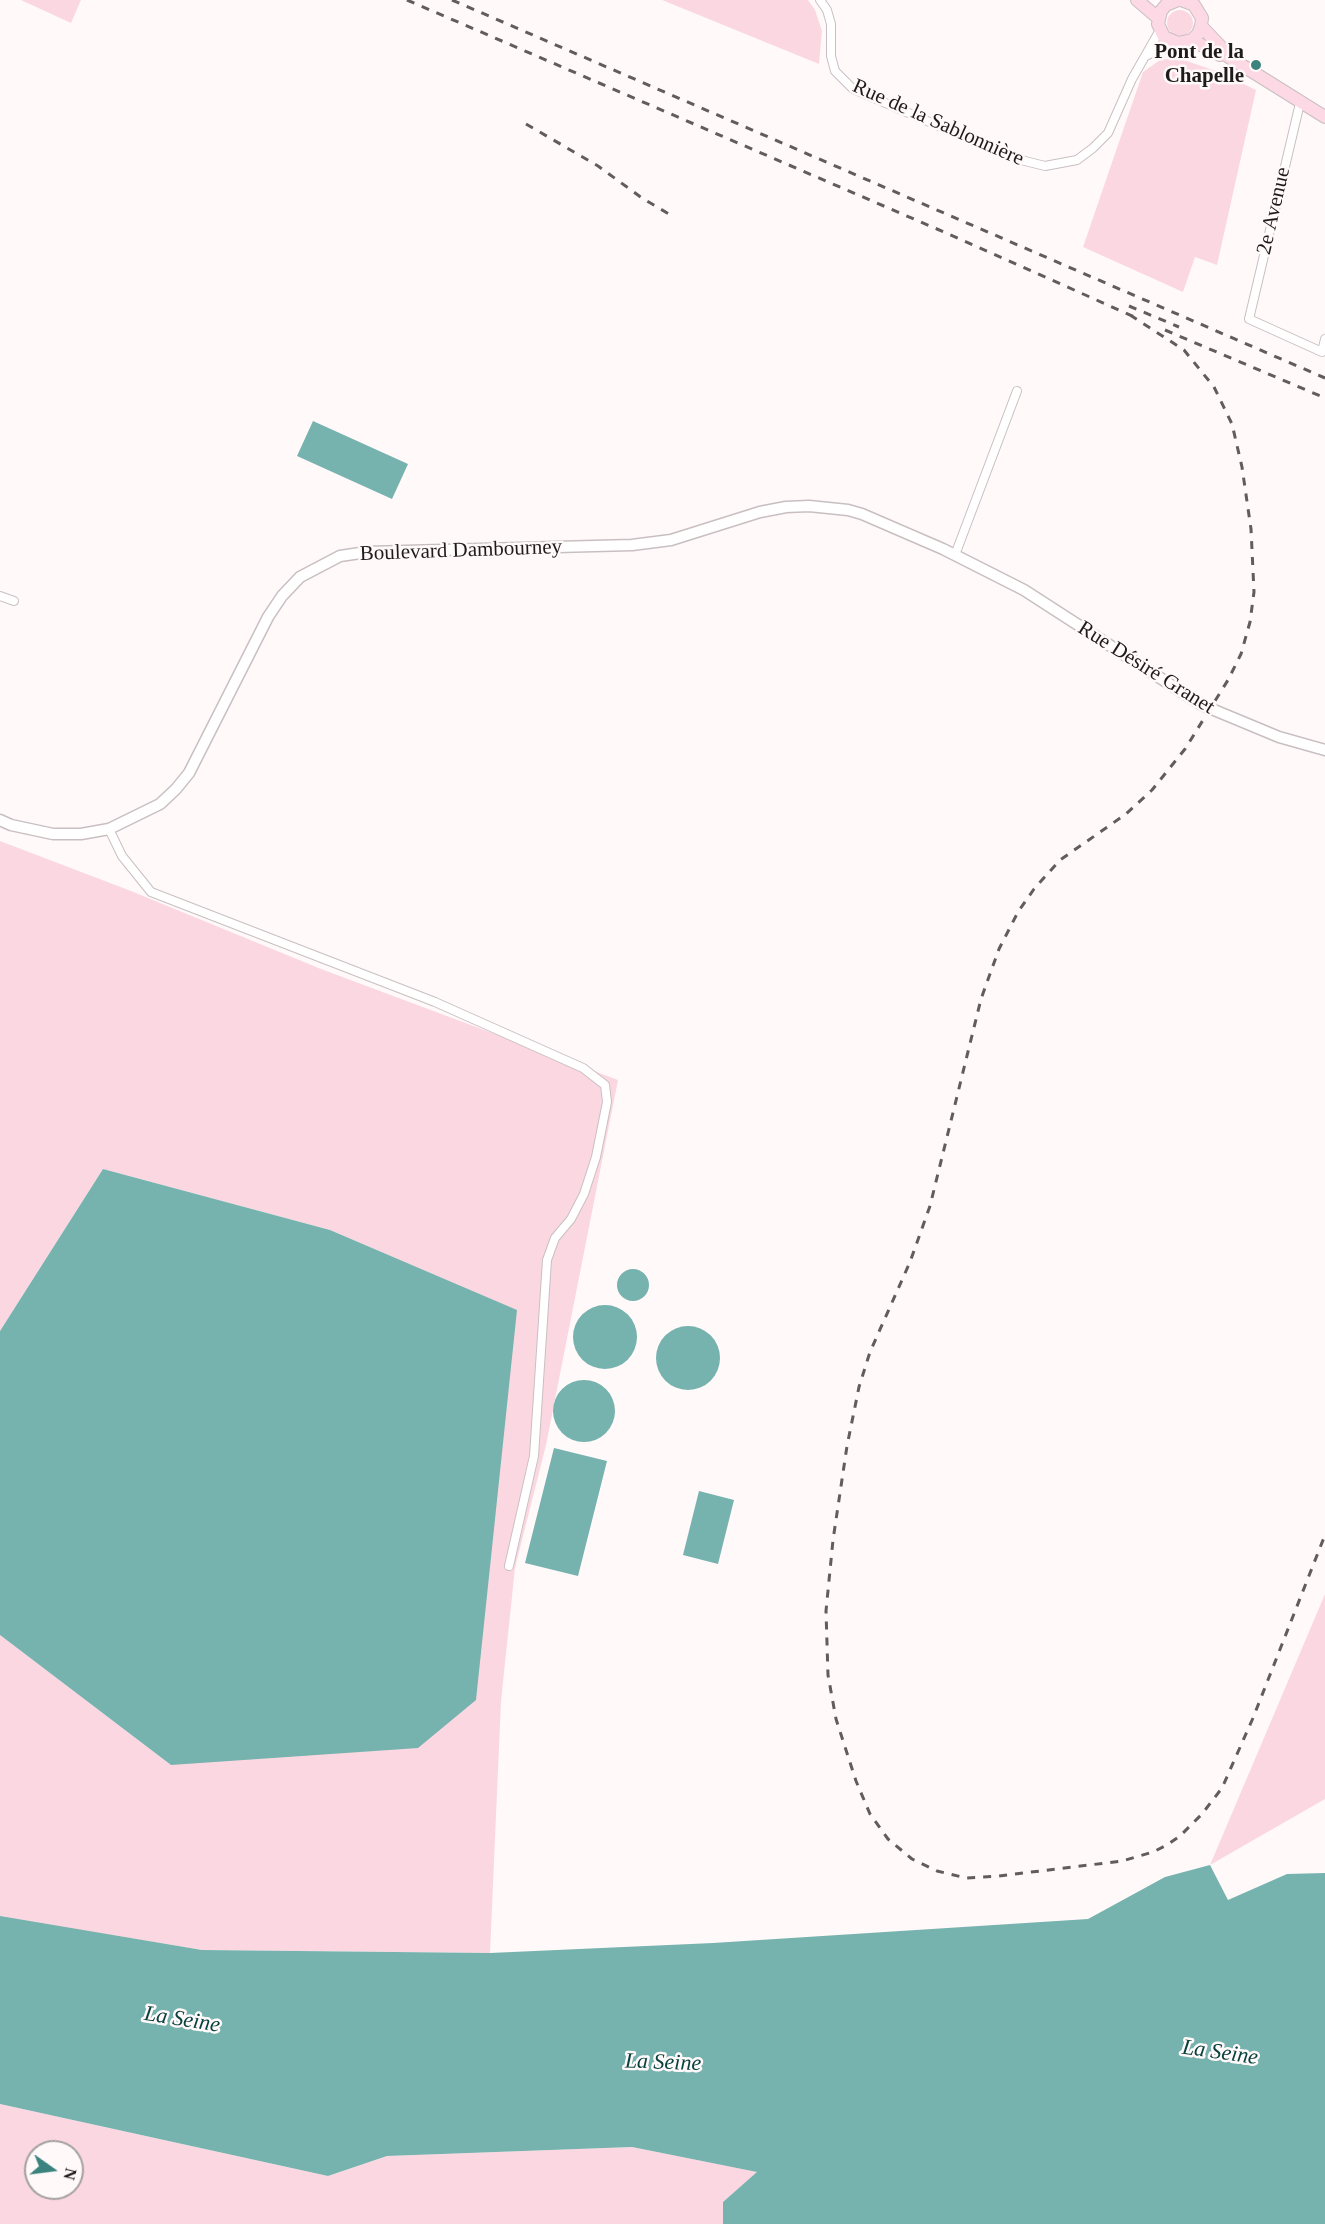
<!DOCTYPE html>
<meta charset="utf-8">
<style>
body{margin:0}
#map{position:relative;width:1325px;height:2224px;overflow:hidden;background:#fff9fa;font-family:Georgia,serif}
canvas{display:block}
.north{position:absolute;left:24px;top:2140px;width:60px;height:60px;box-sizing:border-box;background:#fff9fa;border:2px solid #a5a0a1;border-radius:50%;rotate:104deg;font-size:16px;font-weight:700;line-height:24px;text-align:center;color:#1e1b1c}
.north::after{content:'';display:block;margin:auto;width:21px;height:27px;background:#3b837e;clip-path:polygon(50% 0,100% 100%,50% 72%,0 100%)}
</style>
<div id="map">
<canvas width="1325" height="2224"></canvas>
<div class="north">N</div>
</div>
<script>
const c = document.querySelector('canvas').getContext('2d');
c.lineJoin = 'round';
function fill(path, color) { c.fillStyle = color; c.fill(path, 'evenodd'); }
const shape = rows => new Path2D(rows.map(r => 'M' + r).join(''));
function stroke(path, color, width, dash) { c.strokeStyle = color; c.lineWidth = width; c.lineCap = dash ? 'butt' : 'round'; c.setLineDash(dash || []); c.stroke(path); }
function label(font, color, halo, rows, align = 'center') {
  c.font = font + ' Georgia,serif'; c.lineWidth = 5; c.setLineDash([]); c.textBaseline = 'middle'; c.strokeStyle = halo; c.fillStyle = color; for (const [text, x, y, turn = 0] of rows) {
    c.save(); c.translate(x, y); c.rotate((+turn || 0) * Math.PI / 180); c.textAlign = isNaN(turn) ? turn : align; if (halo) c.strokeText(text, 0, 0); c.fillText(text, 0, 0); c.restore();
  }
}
const green = shape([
 [21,0,81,0,71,23],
 [662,0,808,0,815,10,822,31,819,64],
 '1167 23a13 13 0 1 1 26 0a13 13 0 1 1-26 0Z',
 [1178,58,1216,71,1256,90,1217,265,1195,257,1183,292,1083,247,1143,72,1160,60],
 [0,841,131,891,321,969,618,1080,546,1445,515,1568,501,1701,490,1953,202,1950,0,1917,0,1635,171,1765,516,1310,330,1230,103,1169,0,1331],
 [1325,1594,1325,1799,1210,1865],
 [0,2104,328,2176,387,2156,632,2147,758,2172,723,2202,723,2224,0,2224],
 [36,2152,72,2152,72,2188,36,2188]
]);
const water = shape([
 [313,421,408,464,392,499,297,456],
 [103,1169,330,1230,517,1310,476,1700,418,1748,171,1765,0,1635,0,1331],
 '617 1285a16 16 0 1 1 32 0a16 16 0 1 1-32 0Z',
 '573 1337a32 32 0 1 1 64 0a32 32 0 1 1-64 0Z',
 '656 1358a32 32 0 1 1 64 0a32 32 0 1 1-64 0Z',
 '553 1411a31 31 0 1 1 62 0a31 31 0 1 1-62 0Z',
 [554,1448,607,1461,578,1576,525,1563],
 [699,1491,734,1500,718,1564,683,1555],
 [1210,1865,1228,1900,1287,1874,1325,1873,1325,2224,723,2224,723,2202,757,2172,632,2147,387,2156,328,2176,0,2104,0,1916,202,1950,490,1953,713,1943,1088,1919,1165,1877]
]);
const minor = shape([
 [820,0,827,10,831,24,831,56,835,71,853,89,1013,158,1045,166,1077,160,1093,148,1108,133,1132,79,1160,30],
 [1146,56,1172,42],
 [1300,103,1249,319,1322,352,1325,339],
 [955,555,1017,391],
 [0,596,14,601],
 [109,829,122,856,151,892,435,1002,583,1068,605,1085,607,1102,596,1157,584,1194,571,1219,555,1238,547,1260,534,1456,509,1566]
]);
const tertiary = shape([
 [0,820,11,825,53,834,81,834,109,829,160,804,176,789,189,773,268,617,282,596,300,577,340,556,367,552,632,545,671,540,760,512,786,507,809,506,848,510,862,514,943,549,1024,590,1202,705,1279,737,1325,750]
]);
const secondary = shape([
 [1137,0,1158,18],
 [1178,0,1166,5,1161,11,1158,24,1164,37,1178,43,1192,40,1198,34,1201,26,1202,18,1194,5,1181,0],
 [1201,26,1222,48,1224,54],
 [1192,40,1220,55,1224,54,1325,117]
]);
const rail = shape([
 [407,0,937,229,1137,318],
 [452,0,1325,378],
 [526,124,598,166,642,198,674,217],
 [1129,306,1179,327],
 [1130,315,1184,350,1214,387,1232,424,1242,467,1251,529,1254,592,1250,622,1241,654,1228,680,1185,749,1152,790,1126,814,1060,860,1034,889,1018,912,999,949,981,999,930,1206,910,1262,870,1352,859,1387,847,1446,833,1540,826,1611,828,1675,836,1719,856,1781,870,1814,888,1839,912,1859,937,1871,966,1878,999,1876,1122,1861,1153,1852,1167,1845,1180,1836,1202,1814,1222,1788,1253,1718,1325,1535],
 [1165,330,1325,398]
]);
const markers = [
 [1256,65,6,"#3b837e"]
];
const poiNames = [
 ["Pont de la",1244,53],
 ["Chapelle",1244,77]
];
const streetNames = [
 ["Rue de la Sablonnière",938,123,24],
 ["2e Avenue",1274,211,-77],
 ["Boulevard Dambourney",461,551,-2],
 ["Rue Désiré Granet",1146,668,32]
];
const waterNames = [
 ["La Seine",182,2020,9],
 ["La Seine",1220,2053,8],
 ["La Seine",663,2063,2]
];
fill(green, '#fbd8e1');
fill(water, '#76b2ae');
stroke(minor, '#c9bfc2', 10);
stroke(tertiary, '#c9bfc2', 13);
stroke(secondary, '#c9bfc2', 14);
stroke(minor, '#fff', 8);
stroke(tertiary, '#fff', 10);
stroke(secondary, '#fdd8e5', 12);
stroke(rail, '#615d5e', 3, [8, 8]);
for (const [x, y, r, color] of markers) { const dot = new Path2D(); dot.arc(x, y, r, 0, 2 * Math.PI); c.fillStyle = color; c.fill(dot); stroke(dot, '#fff9fa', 2); }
label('bold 21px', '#1e1b1c', '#fff9fa', poiNames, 'right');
label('21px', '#1e1b1c', '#fff9fa', streetNames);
label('italic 22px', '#08423f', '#fff9fa', waterNames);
</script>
